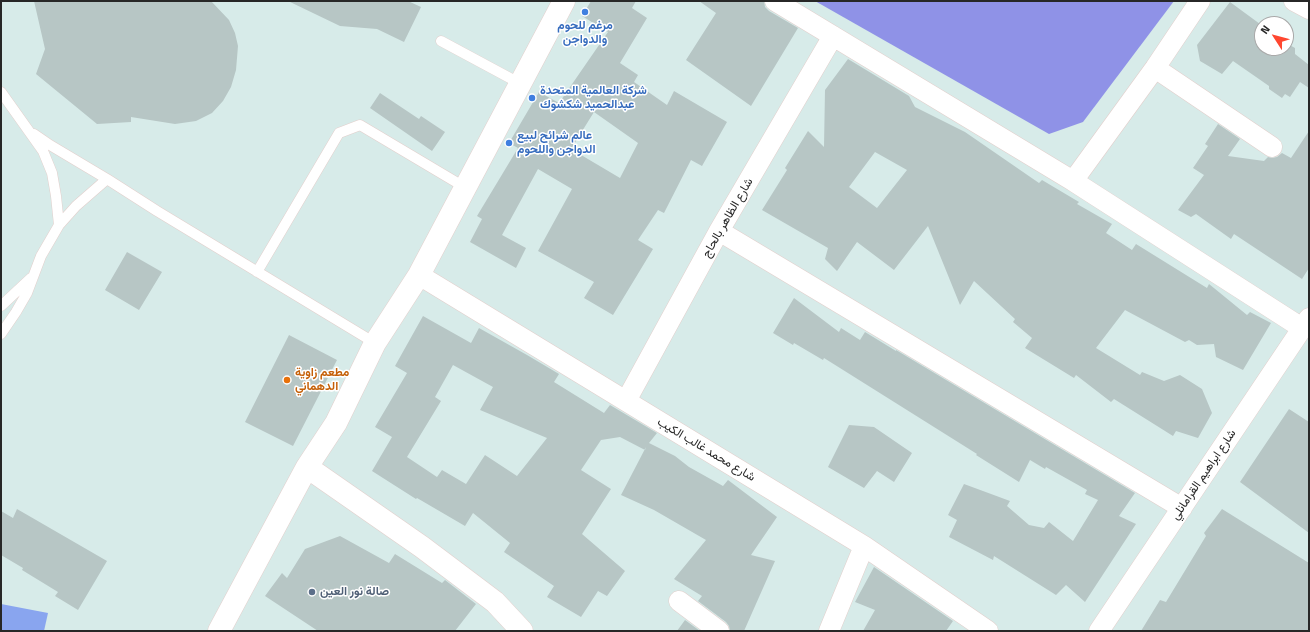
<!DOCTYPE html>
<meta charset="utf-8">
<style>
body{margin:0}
#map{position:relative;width:1310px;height:632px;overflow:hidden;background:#d7ebe9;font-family:"Titillium Web",sans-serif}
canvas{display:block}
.frame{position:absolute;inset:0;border:2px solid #272727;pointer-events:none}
.north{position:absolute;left:1254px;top:16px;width:40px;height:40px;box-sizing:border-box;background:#fff;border:1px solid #a9a9a9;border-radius:50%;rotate:306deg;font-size:11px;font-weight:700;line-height:16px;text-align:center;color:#272727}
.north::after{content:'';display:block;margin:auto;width:14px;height:18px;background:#ff4730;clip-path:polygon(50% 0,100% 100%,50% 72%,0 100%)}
</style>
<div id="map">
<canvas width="1310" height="632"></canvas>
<div class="frame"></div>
<div class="north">N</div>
</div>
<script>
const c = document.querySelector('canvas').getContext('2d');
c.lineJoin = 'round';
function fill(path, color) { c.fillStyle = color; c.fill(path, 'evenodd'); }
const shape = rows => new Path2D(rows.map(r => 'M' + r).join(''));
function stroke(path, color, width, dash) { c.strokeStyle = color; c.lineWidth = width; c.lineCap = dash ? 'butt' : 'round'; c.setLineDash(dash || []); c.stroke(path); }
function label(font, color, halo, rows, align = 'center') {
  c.font = font + ' "Titillium Web",Vazirmatn,sans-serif'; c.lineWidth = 3; c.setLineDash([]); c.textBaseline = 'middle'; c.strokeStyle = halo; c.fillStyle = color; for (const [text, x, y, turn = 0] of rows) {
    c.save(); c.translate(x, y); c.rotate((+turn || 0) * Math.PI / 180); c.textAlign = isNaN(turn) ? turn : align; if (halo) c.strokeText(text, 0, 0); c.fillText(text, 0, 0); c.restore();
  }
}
const green = shape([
 [815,1,1174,1,1083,122,1049,134]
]);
const pitch = shape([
 [1,604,48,613,44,631,1,631]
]);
const building = shape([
 [34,1,211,1,229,20,235,33,238,46,236,70,231,87,223,101,212,113,196,121,175,124,131,117,131,122,97,124,36,74,45,49],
 [288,1,408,1,421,7,404,42,377,29,340,26],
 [591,1,636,1,632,8,647,18,620,63,638,75,634,82,667,105,674,91,727,122,702,166,691,160,664,213,658,210,638,240,653,249,613,315,584,298,594,282,538,251,572,189,538,169,502,235,526,248,516,268,470,242,482,219,477,216,518,148,509,143,539,92,559,103,608,32,582,16],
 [594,112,638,143,620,178,571,149],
 [699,1,764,1,765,7,769,11,798,28,751,106,686,60,716,13],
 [1230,2,1260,24,1258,27,1262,30,1262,48,1286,48,1286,43,1295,48,1295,54,1309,65,1309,88,1300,82,1290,97,1285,94,1282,98,1269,89,1269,86,1233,61,1222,74,1200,61,1197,45],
 [848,59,909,96,915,107,965,132,1039,183,1042,180,1079,202,1077,204,1112,224,1106,233,1132,250,1136,244,1207,288,1209,284,1247,315,1250,312,1271,323,1243,370,1216,357,1214,344,1197,345,1189,340,1185,342,1125,310,1096,348,1140,375,1142,372,1164,381,1180,375,1202,389,1212,413,1198,438,1176,431,1173,436,1114,399,1111,402,1076,375,1074,378,1025,348,1032,338,1013,322,1015,319,974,281,960,305,928,226,894,270,857,242,837,271,825,259,828,248,762,210,787,170,785,168,808,131,824,147,825,90],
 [875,152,907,170,877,208,849,187],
 [380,93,419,119,421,116,445,132,432,151,370,108],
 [1218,124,1240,139,1228,156,1264,161,1268,157,1272,158,1277,157,1282,153,1291,158,1309,131,1309,268,1302,279,1234,234,1231,239,1196,214,1191,217,1178,210,1204,175,1193,168,1208,146,1205,144],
 [127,252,162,272,139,310,105,290],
 [794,298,839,332,841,328,860,340,865,332,896,351,896,350,1135,493,1119,516,1136,524,1085,602,1066,585,1056,595,994,556,993,560,949,537,957,520,948,515,964,484,1010,501,1007,506,1029,525,1044,528,1049,522,1073,541,1098,500,1085,494,1087,490,1046,467,1045,469,1030,460,1019,482,976,455,977,454,824,358,823,360,794,343,793,345,773,333],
 [423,316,471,343,479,328,527,355,559,374,554,382,604,413,610,405,657,433,649,443,675,456,689,467,723,486,728,480,777,517,751,555,775,561,744,631,730,631,729,626,726,622,698,601,702,596,674,579,706,540,654,510,621,495,646,447,645,450,620,437,601,440,581,470,611,489,582,534,625,571,607,596,598,591,581,617,547,597,554,586,504,552,510,543,473,513,465,526,417,498,416,499,372,471,392,437,375,427,407,373,395,366],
 [453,365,493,387,480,410,547,438,517,476,485,455,466,484,442,470,437,477,407,457,441,401,435,397],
 [289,335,337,360,293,446,245,422],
 [1289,409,1309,422,1309,533,1240,482],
 [849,425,874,427,912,453,894,482,877,471,864,488,828,467],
 [17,509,107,561,78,610,55,596,58,592,22,570,23,568,1,555,1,511,13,518],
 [1222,509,1309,563,1309,631,1141,631,1160,600,1166,602,1206,536,1204,533],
 [340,536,389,563,395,554,442,583,445,580,476,604,455,631,318,631,265,596,282,573,287,578,305,549],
 [874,567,953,621,946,631,863,631,875,610,855,602],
 [685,620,700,631,677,631]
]);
const lane = shape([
 [441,41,521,84],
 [1,92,43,151,52,173,56,196,59,225],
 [34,134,50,145,107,179],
 [257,272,339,133,360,125,466,188],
 [1,306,31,278],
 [1,334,16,312,27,293,41,256,59,225,76,206,107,179,157,211,375,343]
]);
const street = shape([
 [775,1,1073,181,1302,328],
 [1294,1,1309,9],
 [1155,68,1272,147],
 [1073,181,1155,68,1200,1],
 [719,231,1182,508],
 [419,275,864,546,988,631],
 [626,401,719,231,833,36],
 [679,601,719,631],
 [829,631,864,546],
 [1099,631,1309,318]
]);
const secondary = shape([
 [307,467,422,547,495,602,522,631],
 [219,631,307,467,336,423,375,343,419,275,564,1]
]);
const markers = [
 [585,12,4,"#3f7fe0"],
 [532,98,4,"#3f7fe0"],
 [509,143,4,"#3f7fe0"],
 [287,380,4,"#e8710a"],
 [312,592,4,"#5c6f8a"]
];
const shopNames = [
 ["مرغم للحوم",585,26,"center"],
 ["والدواجن",585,40,"center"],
 ["شركة العالمية المتحدة",540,91],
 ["عبدالحميد شكشوك",540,105],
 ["عالم شرائح لبيع",517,136],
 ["الدواجن واللحوم",517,150]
];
const streetNames = [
 ["شارع الظاهر بالحاج",728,218,-60],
 ["شارع محمد غالب الكيب",706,450,31],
 ["شارع ابراهيم القرامانلي",1204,475,-56]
];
const foodNames = [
 ["مطعم زاوية",295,373],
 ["الدهماني",295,387]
];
const serviceNames = [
 ["صالة نور العين",320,592]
];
fill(green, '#8f92e7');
fill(pitch, '#89a5ef');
fill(building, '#b7c6c5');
stroke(lane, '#e2cfcc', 11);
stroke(street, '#e2cfcc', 21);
stroke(secondary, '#e2cfcc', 23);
stroke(lane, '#fff', 10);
stroke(street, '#fff', 20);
stroke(secondary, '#fff', 22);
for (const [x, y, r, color] of markers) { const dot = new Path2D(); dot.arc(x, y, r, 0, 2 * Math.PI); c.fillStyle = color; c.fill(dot); stroke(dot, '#fff', 1.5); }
label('bold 12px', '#366cbe', '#fff', shopNames, 'left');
label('12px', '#272727', '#fff', streetNames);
label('bold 12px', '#c56008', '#fff', foodNames, 'left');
label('bold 12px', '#4e5e75', '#fff', serviceNames, 'left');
</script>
